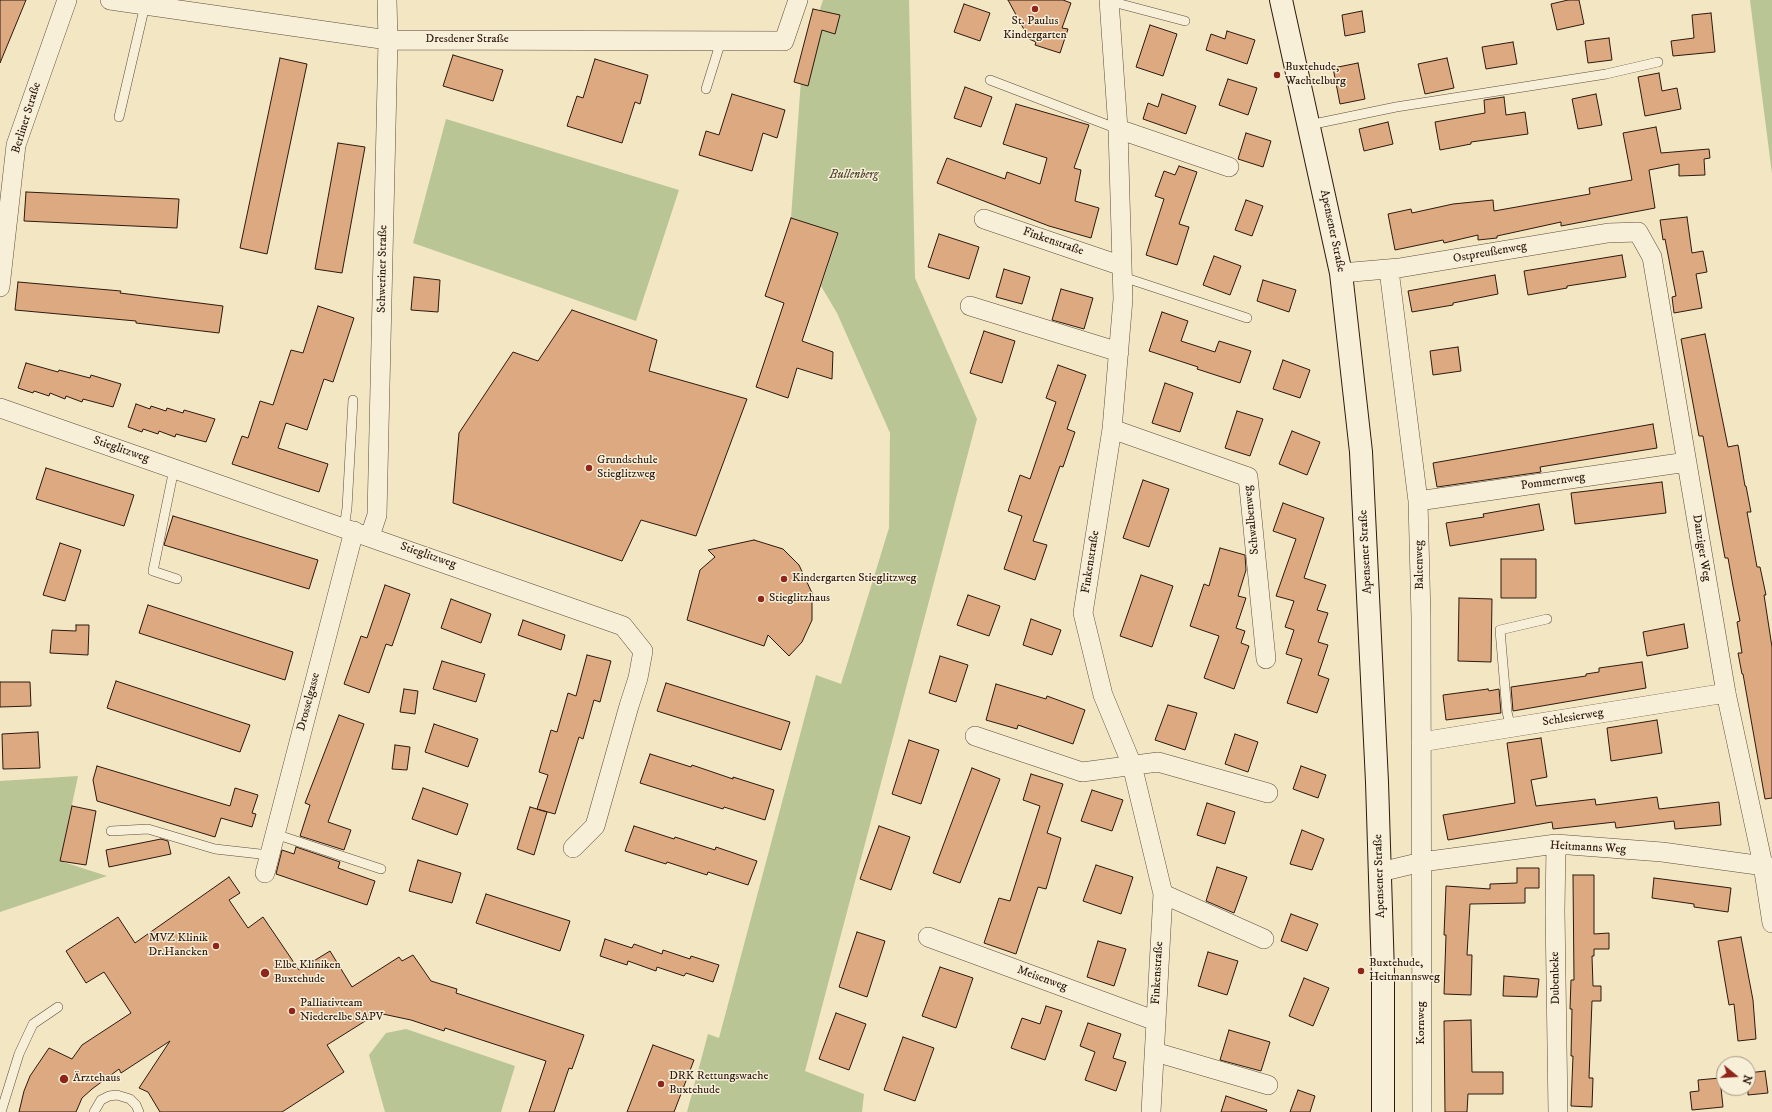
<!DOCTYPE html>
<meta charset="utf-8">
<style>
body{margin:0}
#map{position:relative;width:1772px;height:1112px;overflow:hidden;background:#f2e6c3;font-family:"IM FELL DW Pica",serif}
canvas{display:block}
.north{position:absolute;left:1716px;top:1056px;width:40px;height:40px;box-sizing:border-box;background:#f7efd8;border:1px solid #a69988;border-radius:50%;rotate:108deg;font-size:11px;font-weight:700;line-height:16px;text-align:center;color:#2d190f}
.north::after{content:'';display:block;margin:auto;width:14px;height:18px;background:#8f2418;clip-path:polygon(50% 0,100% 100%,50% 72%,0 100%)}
</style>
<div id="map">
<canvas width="1772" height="1112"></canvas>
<div class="north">N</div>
</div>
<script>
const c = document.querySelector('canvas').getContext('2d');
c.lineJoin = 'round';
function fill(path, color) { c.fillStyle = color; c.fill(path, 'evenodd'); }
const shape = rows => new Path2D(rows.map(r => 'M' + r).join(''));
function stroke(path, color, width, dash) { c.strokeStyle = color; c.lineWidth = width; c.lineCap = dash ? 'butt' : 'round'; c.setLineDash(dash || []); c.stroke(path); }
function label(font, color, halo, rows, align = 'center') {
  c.font = font + ' "IM FELL DW Pica",serif'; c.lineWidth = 3; c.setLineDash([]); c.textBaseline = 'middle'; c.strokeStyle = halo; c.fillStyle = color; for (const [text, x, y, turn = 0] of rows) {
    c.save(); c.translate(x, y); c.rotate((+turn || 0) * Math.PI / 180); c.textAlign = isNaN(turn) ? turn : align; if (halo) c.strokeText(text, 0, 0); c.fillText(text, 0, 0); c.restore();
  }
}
const green = shape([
 [823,0,909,0,915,278,977,419,805,1071,864,1094,862,1112,687,1112,708,1034,719,1038,816,675,841,684,889,528,890,433,837,313,821,286,838,234,791,218,802,66],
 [1750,0,1772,0,1772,174,1759,72],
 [446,119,679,190,636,321,413,243],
 [78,776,60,861,107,876,0,912,0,781],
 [406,1029,515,1066,501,1112,385,1112,369,1055,386,1033]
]);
const building = shape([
 [0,0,26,0,0,63,0,0],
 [1008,0,1063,0,1071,3,1062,28,1068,29,1060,53,1035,45,1036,42,1029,39,1030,37,1028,37,1008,0],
 [1568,0,1579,0,1584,24,1557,30,1551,4,1568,0],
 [964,4,990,13,980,41,954,32,964,4],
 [813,9,840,15,835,34,822,30,808,86,794,82,813,9],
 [1362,11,1365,32,1345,36,1342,15,1362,11],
 [1711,13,1715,52,1673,56,1671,41,1694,38,1692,15,1711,13],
 [1150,25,1177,34,1163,76,1136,67,1150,25],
 [1227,31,1255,40,1247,64,1206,50,1211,34,1225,39,1227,31],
 [1609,38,1612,60,1588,63,1585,41,1609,38],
 [1513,42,1517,64,1486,69,1482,47,1513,42],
 [453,55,503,70,493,101,443,86,453,55],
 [280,58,307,64,267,254,240,248,280,58],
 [1447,58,1454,88,1425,94,1418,64,1447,58],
 [595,59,648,75,640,104,635,102,622,143,567,126,577,96,583,98,595,59],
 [1358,63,1365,99,1340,104,1333,68,1358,63],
 [1659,73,1662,91,1677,88,1681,109,1645,116,1638,77,1659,73],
 [1228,79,1257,88,1248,115,1219,105,1228,79],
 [965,87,992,97,981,127,954,118,965,87],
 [732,94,785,110,777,138,763,133,752,171,699,155,706,131,719,135,732,94],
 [1162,94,1196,106,1186,134,1143,119,1148,103,1158,107,1162,94],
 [1596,94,1602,125,1578,129,1572,99,1596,94],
 [1504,97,1506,115,1525,112,1528,134,1471,142,1471,144,1440,150,1435,122,1485,113,1484,100,1504,97],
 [1016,104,1089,125,1074,168,1081,170,1075,201,1099,208,1091,238,1049,226,937,183,947,158,1005,179,1007,172,1040,184,1047,158,1003,144,1016,104],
 [1388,122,1393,144,1364,151,1359,129,1388,122],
 [1656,127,1661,153,1709,149,1710,158,1704,159,1705,175,1679,176,1679,164,1649,170,1655,208,1561,226,1561,222,1497,236,1497,238,1478,240,1478,235,1444,243,1443,240,1395,250,1388,214,1411,209,1412,213,1453,204,1493,200,1494,211,1590,194,1589,188,1632,180,1623,133,1656,127],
 [1246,133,1271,141,1263,167,1238,159,1246,133],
 [338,143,365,147,342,273,315,269,338,143],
 [1179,166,1197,172,1179,224,1189,227,1177,265,1146,255,1164,199,1155,196,1164,171,1175,175,1179,166],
 [26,192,179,199,177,228,24,221,26,192],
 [1246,200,1263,206,1252,236,1235,230,1246,200],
 [1687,217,1692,253,1703,251,1707,272,1696,274,1702,308,1674,313,1672,297,1676,296,1665,239,1663,240,1660,220,1687,217],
 [791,218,838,233,802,341,833,352,832,379,797,368,788,398,756,387,784,303,765,296,791,218],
 [939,234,979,247,969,279,928,267,939,234],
 [1622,255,1626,277,1567,286,1567,288,1528,295,1524,271,1622,255],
 [1214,256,1241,266,1230,295,1203,285,1214,256],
 [1004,269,1030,277,1022,304,996,297,1004,269],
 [1495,275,1498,294,1453,303,1453,305,1412,312,1408,291,1495,275],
 [414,277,440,280,438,312,411,310,414,277],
 [1263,280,1296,290,1289,312,1257,301,1263,280],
 [18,282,121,291,120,293,223,306,219,333,136,323,136,321,15,310,18,282],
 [1061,289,1093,298,1084,329,1052,320,1061,289],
 [318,306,354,318,333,382,324,379,307,430,286,423,278,448,328,464,319,492,232,464,242,436,248,438,260,401,273,405,291,350,303,353,318,306],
 [572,310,657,340,649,371,747,399,696,536,641,520,622,561,453,503,459,433,513,352,538,361,572,310],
 [1162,312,1188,321,1181,341,1215,352,1219,341,1251,351,1240,383,1197,369,1198,367,1149,351,1162,312],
 [984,331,1015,341,1002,383,970,373,984,331],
 [1705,334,1728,447,1738,445,1745,486,1746,486,1751,512,1747,512,1757,567,1760,567,1766,595,1764,595,1772,647,1772,798,1765,799,1743,674,1742,674,1738,653,1742,653,1737,622,1740,621,1733,586,1728,558,1725,558,1703,436,1699,436,1681,339,1705,334],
 [1458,347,1461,371,1433,375,1430,351,1458,347],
 [1283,360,1310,370,1300,398,1273,389,1283,360],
 [26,363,58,372,59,370,90,378,91,375,121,384,113,407,83,399,82,402,66,396,65,399,50,393,49,396,34,391,33,393,18,388,26,363],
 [1058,365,1086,375,1067,429,1075,432,1063,467,1060,466,1033,541,1047,545,1035,580,1004,569,1022,516,1008,511,1020,475,1030,479,1056,402,1046,398,1058,365],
 [1165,383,1193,393,1180,432,1152,423,1165,383],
 [136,404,150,409,151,406,166,411,167,408,183,413,184,410,215,419,206,442,176,434,175,437,159,431,158,434,143,429,142,432,128,427,136,404],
 [1237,411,1263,419,1250,456,1225,448,1237,411],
 [1653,424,1657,448,1540,467,1541,472,1437,487,1433,463,1653,424],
 [1292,431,1320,442,1307,475,1279,464,1292,431],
 [46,468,134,495,124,526,36,499,46,468],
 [1143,480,1169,489,1149,547,1123,538,1143,480],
 [1662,482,1666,513,1575,524,1571,493,1662,482],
 [1283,503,1324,518,1304,578,1326,585,1317,610,1328,613,1318,642,1328,645,1318,675,1329,679,1317,713,1287,703,1302,659,1286,654,1294,630,1285,627,1294,601,1276,596,1296,539,1273,531,1283,503],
 [1539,504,1544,530,1450,546,1446,523,1484,517,1483,514,1539,504],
 [173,516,318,560,309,589,164,545,173,516],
 [754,540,783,549,799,565,812,593,812,620,802,642,789,656,768,635,764,646,687,620,700,570,715,557,708,550,754,540],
 [60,543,81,550,65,601,43,595,60,543],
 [1220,548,1245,555,1246,570,1238,596,1246,598,1236,628,1245,631,1241,643,1249,646,1234,689,1204,678,1219,636,1190,626,1204,584,1209,586,1220,548],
 [1501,559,1536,559,1536,598,1501,598,1501,559],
 [1141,575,1173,586,1152,647,1120,636,1141,575],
 [385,585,410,594,392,646,386,644,369,693,344,684,361,636,367,638,385,585],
 [968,595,1000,606,989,636,957,625,968,595],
 [1459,598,1492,599,1491,662,1458,661,1459,598],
 [451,599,491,614,481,643,441,628,451,599],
 [148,605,293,652,285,680,139,633,148,605],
 [1031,619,1061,630,1052,655,1023,645,1031,619],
 [523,620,565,635,561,650,518,635,523,620],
 [1684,624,1688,648,1647,656,1643,632,1684,624],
 [76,625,89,625,88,655,50,653,52,630,76,631,76,625],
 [587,655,611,661,600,702,594,700,583,739,579,737,555,814,537,809,548,775,539,772,551,730,557,732,568,693,576,696,587,655],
 [940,656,968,665,956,702,929,693,940,656],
 [442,661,485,674,476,702,433,689,442,661],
 [1642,662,1646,688,1513,711,1511,687,1586,676,1586,674,1599,672,1599,668,1642,662],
 [116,681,250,725,240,752,107,708,116,681],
 [0,682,30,682,31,706,0,707,0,682],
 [666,683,790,722,781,750,657,711,666,683],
 [996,684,1046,699,1047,696,1085,710,1073,744,1018,725,1017,729,986,720,996,684],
 [404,689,418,691,415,714,400,712,404,689],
 [1488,689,1489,691,1499,689,1501,713,1446,720,1443,695,1488,689],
 [1168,705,1197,713,1185,750,1155,740,1168,705],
 [339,715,364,724,328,822,351,830,344,850,300,836,310,805,305,803,339,715],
 [1657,720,1662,753,1611,761,1607,728,1657,720],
 [434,724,478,739,468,767,425,752,434,724],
 [38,732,40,768,3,769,2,734,38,732],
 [1235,734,1258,742,1248,772,1225,764,1235,734],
 [1541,738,1547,777,1531,780,1536,806,1595,799,1596,805,1657,797,1659,809,1719,802,1721,825,1675,829,1674,821,1616,828,1615,822,1553,829,1552,822,1448,840,1443,815,1515,803,1507,743,1541,738],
 [909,740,939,750,921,804,892,794,909,740],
 [395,745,410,747,407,770,392,769,395,745],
 [650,754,691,767,692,765,733,779,733,777,774,790,765,820,724,807,723,809,640,783,650,754],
 [97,766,230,806,235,788,258,795,252,813,256,814,252,827,221,818,215,837,97,801,93,780,97,766],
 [1301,766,1326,775,1318,798,1293,789,1301,766],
 [972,768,1000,779,960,883,933,873,972,768],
 [1031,774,1063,784,1047,833,1061,838,1046,889,1038,887,1016,954,984,943,999,898,1010,901,1040,806,1023,800,1031,774],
 [423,788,468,804,457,835,412,819,423,788],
 [1092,790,1123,800,1112,831,1081,821,1092,790],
 [1207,803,1235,812,1225,844,1197,835,1207,803],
 [72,806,96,811,86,865,60,861,72,806],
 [530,807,547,812,534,855,517,849,530,807],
 [634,826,674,839,675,837,715,850,716,847,757,861,748,885,708,872,707,875,667,862,666,864,625,851,634,826],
 [879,826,910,837,891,890,860,879,879,826],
 [1302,830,1324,839,1312,870,1290,864,1302,830],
 [161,839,168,841,171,854,109,867,106,850,161,839],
 [296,847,340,862,338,868,375,881,367,905,276,874,282,850,294,854,296,847],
 [418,860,461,873,452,903,409,891,418,860],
 [1096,865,1133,877,1121,914,1083,901,1096,865],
 [1217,867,1247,877,1234,913,1206,901,1217,867],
 [1517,868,1539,868,1539,888,1525,888,1525,903,1470,904,1467,955,1472,955,1471,995,1444,994,1446,935,1444,935,1446,886,1490,889,1490,884,1517,883,1517,868],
 [1573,875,1594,875,1594,934,1609,933,1609,949,1594,949,1594,956,1592,956,1593,986,1601,986,1601,1001,1592,1001,1589,1078,1593,1078,1592,1107,1571,1106,1573,1056,1571,1056,1572,1009,1570,1009,1571,980,1574,980,1573,875],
 [229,877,240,893,229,900,248,928,263,917,299,970,330,951,352,987,399,957,402,961,413,955,431,981,457,989,456,993,584,1035,572,1069,569,1068,554,1112,529,1112,546,1061,445,1028,444,1031,411,1020,378,1013,327,1045,344,1072,282,1112,160,1112,148,1092,139,1088,170,1041,121,1073,119,1069,92,1089,82,1098,76,1112,19,1112,24,1091,30,1076,49,1048,72,1059,82,1045,131,1013,104,972,86,983,66,951,118,917,135,943,229,877],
 [1654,878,1731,888,1728,912,1694,907,1694,904,1652,898,1654,878],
 [486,894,570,921,560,951,476,923,486,894],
 [1291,914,1318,924,1307,951,1281,941,1291,914],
 [857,932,885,941,867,997,839,987,857,932],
 [1741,937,1753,1000,1756,1039,1738,1041,1734,1004,1729,1005,1718,941,1741,937],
 [605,939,632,948,634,944,662,954,663,950,690,959,691,956,719,965,713,982,686,973,684,976,657,967,656,971,628,961,627,965,600,956,605,939],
 [1098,941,1126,949,1114,986,1087,977,1098,941],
 [1208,952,1238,961,1227,995,1198,986,1208,952],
 [940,967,973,978,956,1028,922,1016,940,967],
 [1504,976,1539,979,1537,997,1503,996,1504,976],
 [1304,978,1329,988,1313,1026,1289,1016,1304,978],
 [1046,1006,1062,1011,1045,1060,1011,1048,1022,1018,1040,1024,1046,1006],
 [836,1013,866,1024,849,1070,819,1059,836,1013],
 [1471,1020,1472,1072,1503,1072,1503,1094,1468,1094,1467,1112,1445,1112,1444,1021,1471,1020],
 [1088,1023,1121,1034,1113,1058,1126,1062,1116,1091,1085,1080,1095,1052,1080,1046,1088,1023],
 [1229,1030,1270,1042,1261,1071,1220,1060,1229,1030],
 [903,1037,934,1048,915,1101,884,1090,903,1037],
 [653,1045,694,1060,674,1112,627,1112,653,1045],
 [1765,1071,1768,1093,1748,1095,1748,1073,1765,1071],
 [1720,1078,1723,1107,1692,1110,1690,1092,1699,1091,1698,1080,1720,1078],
 [1298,1090,1315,1096,1310,1112,1290,1112,1298,1090],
 [1226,1096,1267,1110,1266,1112,1221,1112,1226,1096]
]);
const lane = shape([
 [1109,1,1185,21],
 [990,80,1118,129],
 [706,89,721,41],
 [119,117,145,5],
 [1309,125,1396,107,1606,74,1658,62],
 [1123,277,1247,318],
 [174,469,153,571,177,579],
 [344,528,347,508,353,400],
 [1511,728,1507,712,1500,630,1547,619],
 [111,831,148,829,215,849,269,855],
 [275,834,381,869],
 [1,1112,19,1054,33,1024,58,1007],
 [94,1112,101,1100,109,1096,117,1095,130,1099,136,1105,139,1112]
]);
const street = shape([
 [110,0,388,40,784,41,798,0],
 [1109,0,1118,129,1123,299,1112,429,1083,613,1103,695,1132,765,1163,894,1151,1112],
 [1118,129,1229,167],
 [984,219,1122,266],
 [1389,270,1418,501,1421,617,1422,1112],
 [1341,273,1399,268,1608,233,1638,232,1652,257,1726,693,1763,865,1772,923],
 [0,287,16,145,67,0],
 [970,306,1119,352],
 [0,408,623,626,643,651,638,678,629,706,595,826,573,848],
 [1112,429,1248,477,1266,659],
 [1418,501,1687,462],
 [370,536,377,515,388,40,387,0],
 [975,736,1082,772,1158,762,1268,793],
 [1421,742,1726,693],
 [1556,844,1555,911,1558,1112],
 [1380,872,1422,862,1556,844,1662,852,1772,867],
 [265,873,354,531],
 [1163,894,1264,939],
 [928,937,1156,1021],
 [1155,1052,1268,1085]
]);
const secondary = shape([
 [1281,0,1341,273,1361,452,1377,782,1383,973,1383,1112]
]);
const markers = [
 [1035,9,4,"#8f2418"],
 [1277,75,4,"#8f2418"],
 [589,468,4,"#8f2418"],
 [784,579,4,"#8f2418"],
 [761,599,4,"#8f2418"],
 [216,946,4,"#8f2418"],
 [1361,971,4,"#8f2418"],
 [265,973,5,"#8f2418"],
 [292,1011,4,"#8f2418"],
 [64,1079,5,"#8f2418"],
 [661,1084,4,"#8f2418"]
];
const poiNames = [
 ["St. Paulus",1035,22,"center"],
 ["Kindergarten",1035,36,"center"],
 ["Buxtehude,",1285,68],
 ["Wachtelburg",1285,82],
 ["Grundschule",597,461],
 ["Stieglitzweg",597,475],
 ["Kindergarten Stieglitzweg",792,579],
 ["Stieglitzhaus",769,599],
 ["MVZ Klinik",208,939,"right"],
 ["Dr.Hancken",208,953,"right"],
 ["Buxtehude,",1369,964],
 ["Heitmannsweg",1369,978],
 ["Elbe Kliniken",274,966],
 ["Buxtehude",274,980],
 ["Palliativteam",300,1004],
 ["Niederelbe SAPV",300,1018],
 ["DRK Rettungswache",669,1077],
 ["Buxtehude",669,1091],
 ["Ärztehaus",73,1079]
];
const streetNames = [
 ["Dresdener Straße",467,40],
 ["Berliner Straße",27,118,-73],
 ["Apensener Straße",1332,231,78],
 ["Finkenstraße",1053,242,19],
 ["Ostpreußenweg",1490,253,-10],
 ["Schweriner Straße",383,269,-89],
 ["Stieglitzweg",121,450,19],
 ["Pommernweg",1553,482,-8],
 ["Schwalbenweg",1252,520,-96],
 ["Danziger Weg",1701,548,81],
 ["Apensener Straße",1366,552,-93],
 ["Stieglitzweg",428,556,19],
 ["Finkenstraße",1091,562,-81],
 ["Baltenweg",1420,565,-91],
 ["Drosselgasse",309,702,-75],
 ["Schlesierweg",1573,718,-9],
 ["Heitmanns Weg",1588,848,3],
 ["Apensener Straße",1380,876,-92],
 ["Finkenstraße",1158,973,-87],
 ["Dubenbeke",1556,978,-91],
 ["Meisenweg",1042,979,20],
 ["Kornweg",1422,1023,-90]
];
const parkNames = [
 ["Bullenberg",854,176]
];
fill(green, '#b9c594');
fill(building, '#dda980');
stroke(building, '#2d190f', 1);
stroke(lane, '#5e4c3c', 10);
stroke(street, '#5e4c3c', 20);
stroke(secondary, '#2d190f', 24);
stroke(lane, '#f7efd8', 9);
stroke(street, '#f7efd8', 19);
stroke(secondary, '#f7efd8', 22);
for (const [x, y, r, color] of markers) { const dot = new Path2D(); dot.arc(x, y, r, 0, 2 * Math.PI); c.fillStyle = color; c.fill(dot); stroke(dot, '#f7efd8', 1.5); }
label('12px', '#2d190f', '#f7efd8', poiNames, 'left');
label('12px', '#2d190f', '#f7efd8', streetNames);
label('italic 12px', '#574d37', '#f7efd8', parkNames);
</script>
